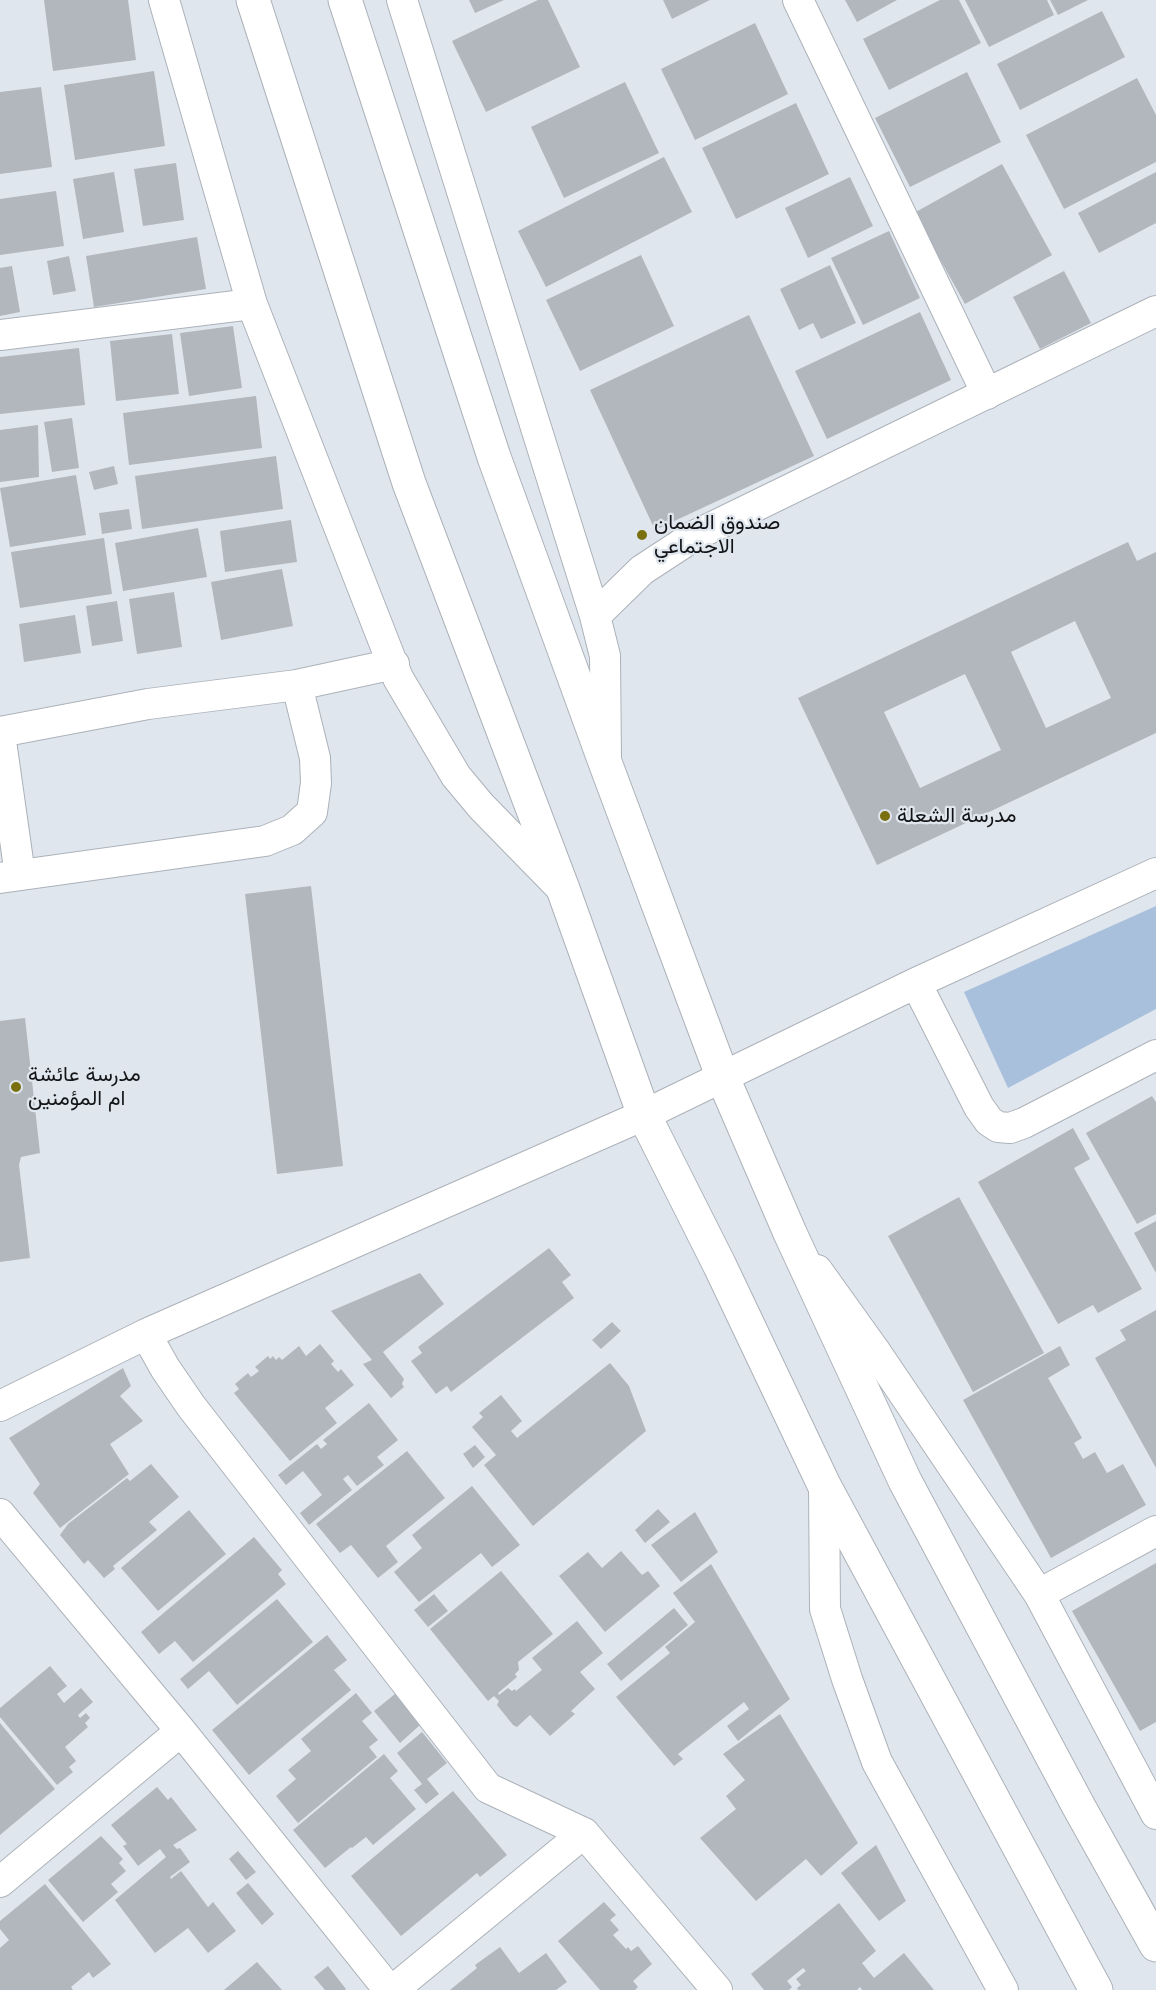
<!DOCTYPE html>
<meta charset="utf-8">
<style>
body{margin:0}
canvas{display:block;background:#e0e6ed}
</style>
<canvas width="1156" height="1990"></canvas>
<script>
const c = document.querySelector('canvas').getContext('2d');
c.lineJoin = 'round';
function fill(path, color) { c.fillStyle = color; c.fill(path, 'evenodd'); }
const shape = rows => new Path2D(rows.map(r => 'M' + r).join(''));
function stroke(path, color, width, dash) { c.strokeStyle = color; c.lineWidth = width; c.lineCap = dash ? 'butt' : 'round'; c.setLineDash(dash || []); c.stroke(path); }
function label(font, color, halo, rows, align = 'center') {
  c.font = font + ' Inter,Vazirmatn,sans-serif'; c.lineWidth = 4.5; c.setLineDash([]); c.textBaseline = 'middle'; c.strokeStyle = halo; c.fillStyle = color; for (const [text, x, y, turn = 0] of rows) {
    c.save(); c.translate(x, y); c.rotate((+turn || 0) * Math.PI / 180); c.textAlign = isNaN(turn) ? turn : align; if (halo) c.strokeText(text, 0, 0); c.fillText(text, 0, 0); c.restore();
  }
}
const green = shape([
 [1156,906,1156,1009,1008,1088,964,992]
]);
const building = shape([
 [44,0,128,0,136,60,53,71],
 [469,0,504,0,475,13],
 [538,0,548,0,580,67,486,112,452,41],
 [663,0,710,0,672,19],
 [845,0,897,0,857,22],
 [940,0,959,0,981,43,889,90,863,39],
 [965,0,1047,0,1054,15,989,47],
 [1050,0,1088,0,1058,15],
 [1102,11,1125,57,1020,110,997,64],
 [755,23,788,94,695,140,661,69],
 [154,71,165,146,75,160,64,85],
 [967,72,1001,142,910,187,875,118],
 [1137,78,1156,115,1156,162,1064,209,1026,135],
 [625,82,659,153,564,198,531,127],
 [41,87,52,167,0,174,0,92],
 [796,103,829,174,736,219,702,148],
 [664,157,692,212,546,287,518,231],
 [176,163,184,220,143,226,134,169],
 [1002,164,1052,255,965,304,914,213],
 [114,172,124,232,83,239,73,179],
 [1156,172,1156,223,1099,253,1078,213],
 [850,177,873,226,808,258,785,208],
 [56,191,64,246,0,255,0,199],
 [889,231,920,298,863,325,831,258],
 [197,237,206,289,94,307,86,256],
 [641,255,674,326,580,371,546,300],
 [69,256,76,291,53,295,47,261],
 [830,265,856,323,821,339,813,323,799,330,780,289],
 [12,266,20,312,0,316,0,268],
 [1064,271,1091,323,1040,349,1013,297],
 [920,312,951,380,827,439,795,371],
 [749,315,814,456,655,530,590,390],
 [233,326,242,388,189,396,180,333],
 [172,334,179,394,116,401,110,341],
 [79,348,85,405,0,414,0,357],
 [256,396,262,448,129,465,123,413],
 [72,418,79,468,52,472,44,422],
 [38,425,39,477,0,482,0,430],
 [276,456,283,509,142,529,135,476],
 [114,466,118,484,94,490,89,472],
 [76,475,86,535,10,547,0,488],
 [129,509,132,529,102,534,99,513],
 [291,520,297,562,225,572,220,531],
 [198,528,207,577,123,591,115,543],
 [104,538,112,594,20,608,11,552],
 [1128,542,1137,561,1156,552,1156,733,877,865,798,698],
 [1075,621,1111,698,1046,728,1011,652],
 [965,674,1001,750,920,788,884,712],
 [282,569,293,626,221,640,211,582],
 [174,592,182,647,137,654,129,599],
 [117,601,123,641,92,646,86,606],
 [75,615,81,653,24,662,19,624],
 [311,886,343,1166,277,1174,245,894],
 [25,1018,40,1153,21,1157,19,1165,30,1258,0,1262,0,1021],
 [1152,1096,1156,1102,1156,1214,1137,1224,1086,1133],
 [1073,1128,1090,1159,1074,1168,1142,1289,1098,1313,1093,1305,1058,1324,978,1182],
 [959,1197,1044,1353,973,1392,888,1236],
 [1156,1221,1156,1273,1134,1233],
 [549,1248,571,1275,562,1282,574,1298,451,1392,447,1386,436,1394,411,1361,422,1353,418,1347],
 [420,1273,444,1304,383,1352,404,1379,402,1384,404,1387,391,1398,363,1364,372,1360,331,1311],
 [1156,1310,1156,1468,1095,1358,1126,1340,1120,1330],
 [612,1322,621,1331,601,1349,592,1340],
 [320,1344,334,1361,331,1364,338,1372,341,1369,354,1385,325,1408,337,1423,290,1461,234,1393,239,1389,235,1384,248,1373,251,1377,259,1371,255,1367,268,1356,270,1359,273,1356,276,1360,279,1357,282,1360,299,1346,306,1356],
 [1060,1346,1070,1365,1048,1378,1082,1438,1074,1443,1083,1459,1095,1452,1107,1473,1123,1464,1146,1505,1051,1558,963,1400],
 [610,1363,629,1386,646,1431,533,1526,484,1465,496,1455,472,1427,483,1417,479,1413,501,1395,522,1421,511,1431,517,1438],
 [123,1368,131,1386,120,1396,143,1421,110,1444,129,1474,60,1528,33,1493,40,1484,9,1438],
 [369,1403,398,1440,377,1457,384,1465,357,1486,348,1475,343,1479,352,1490,309,1525,300,1513,322,1495,303,1471,286,1485,278,1475,317,1444,321,1449,327,1444,323,1440],
 [475,1445,485,1457,473,1468,463,1454],
 [407,1451,445,1498,386,1546,398,1562,378,1578,351,1545,340,1553,316,1524],
 [151,1464,179,1497,149,1522,157,1530,113,1566,115,1569,104,1578,88,1560,84,1564,60,1535,68,1524,127,1478,130,1481],
 [472,1486,520,1545,492,1567,481,1553,419,1602,394,1572,422,1548,412,1535],
 [658,1509,670,1522,645,1543,635,1530],
 [189,1510,226,1554,158,1611,121,1568],
 [695,1512,718,1552,681,1582,651,1545],
 [254,1537,282,1570,278,1574,286,1584,193,1662,175,1641,159,1654,141,1632],
 [621,1551,642,1575,648,1571,660,1586,605,1632,559,1576,588,1552,602,1568],
 [1156,1563,1156,1722,1140,1731,1072,1611],
 [711,1564,790,1699,738,1741,727,1726,749,1709,744,1702,678,1754,683,1759,674,1766,616,1697,670,1653,665,1647,695,1622,673,1593],
 [501,1571,553,1634,518,1662,519,1670,515,1674,517,1677,498,1693,499,1695,508,1688,512,1691,515,1689,516,1691,542,1670,532,1658,577,1621,603,1653,580,1672,595,1689,571,1711,575,1714,550,1736,530,1715,517,1727,513,1725,497,1705,499,1701,494,1696,488,1701,430,1629],
 [434,1594,448,1611,428,1627,414,1610],
 [277,1599,313,1642,237,1705,209,1671,188,1689,180,1679],
 [674,1608,688,1625,621,1681,607,1664],
 [327,1635,347,1660,334,1670,351,1690,249,1775,212,1730],
 [50,1666,67,1686,57,1694,64,1703,81,1688,93,1702,78,1715,80,1718,86,1713,90,1718,85,1723,88,1727,65,1747,76,1761,69,1767,73,1772,57,1785,0,1717,0,1708],
 [356,1693,372,1713,362,1721,378,1740,369,1747,377,1757,298,1823,276,1796,296,1779,288,1770,311,1751,301,1739],
 [395,1694,420,1725,400,1743,374,1711],
 [780,1714,858,1843,821,1876,806,1859,756,1901,700,1838,736,1809,726,1796,745,1780,723,1754],
 [0,1723,55,1789,0,1835],
 [422,1732,447,1763,427,1779,439,1794,426,1804,414,1790,422,1784,397,1753],
 [384,1754,398,1771,390,1778,416,1809,373,1845,366,1837,352,1848,351,1847,325,1868,293,1830],
 [157,1787,168,1800,171,1797,197,1830,173,1845,177,1849,180,1848,190,1862,170,1877,171,1879,181,1871,208,1907,213,1902,236,1931,208,1953,188,1928,155,1953,115,1900,166,1857,160,1849,138,1866,123,1846,127,1844,111,1825],
 [453,1791,507,1855,480,1877,477,1873,401,1936,351,1876],
 [101,1836,123,1859,119,1863,126,1871,111,1884,118,1892,83,1922,48,1880],
 [876,1845,906,1901,879,1921,841,1873],
 [238,1851,256,1872,246,1880,229,1859],
 [248,1883,274,1914,262,1925,236,1893],
 [45,1884,111,1964,93,1978,89,1972,71,1987,73,1990,0,1990,0,1948,9,1940,0,1929,0,1921],
 [604,1902,616,1915,610,1920,619,1930,613,1935,626,1949,628,1947,631,1951,638,1946,652,1964,633,1981,638,1987,635,1990,600,1990,558,1941],
 [839,1903,876,1951,862,1963,874,1978,904,1953,934,1990,862,1990,860,1987,857,1990,798,1990,797,1988,801,1985,796,1979,806,1971,803,1968,787,1981,792,1987,789,1990,764,1990,751,1974],
 [500,1947,519,1973,546,1953,567,1982,556,1990,450,1990,477,1968,475,1965],
 [257,1962,282,1990,224,1990],
 [328,1966,346,1989,345,1990,325,1990,314,1977]
]);
const street = shape([
 [164,0,252,304,398,678,456,776,481,806,562,889],
 [402,0,595,616,605,656,606,759],
 [798,0,987,394],
 [0,335,252,304],
 [595,616,642,570,694,536,1156,311],
 [0,732,148,704,297,685,394,664],
 [0,734,20,875],
 [0,878,265,841,292,830,312,812,316,783,315,758,297,685],
 [916,983,979,1107,989,1121,998,1127,1010,1128,1024,1123,1156,1055],
 [817,1270,875,1351,1039,1594,1156,1814],
 [146,1334,165,1368,191,1406,488,1788,584,1833,717,1990],
 [0,1406,146,1334,644,1115,916,983,1156,873],
 [824,1485,825,1609,847,1679,877,1762,1003,1990],
 [0,1514,181,1731,389,1990],
 [1039,1594,1156,1531],
 [0,1882,181,1731],
 [393,1990,584,1833]
]);
const secondary = shape([
 [253,0,409,483,563,889,644,1115,720,1266,824,1485,1096,1990],
 [345,0,494,457,606,765,723,1078,790,1233,905,1481,1079,1807,1156,1945]
]);
const markers = [
 [642,535,6,"#7a7010"],
 [885,816,6,"#7a7010"],
 [16,1087,6,"#7a7010"]
];
const poiNames = [
 ["صندوق الضمان",654,523],
 ["الاجتماعي",654,547],
 ["مدرسة الشعلة",897,816],
 ["مدرسة عائشة",28,1075],
 ["ام المؤمنين",28,1099]
];
fill(green, '#a9c0dc');
fill(building, '#b1b7bd');
stroke(street, '#acb2b9', 32);
stroke(secondary, '#acb2b9', 35);
stroke(street, '#fff', 30);
stroke(secondary, '#fff', 33);
for (const [x, y, r, color] of markers) { const dot = new Path2D(); dot.arc(x, y, r, 0, 2 * Math.PI); c.fillStyle = color; c.fill(dot); stroke(dot, '#e0e6ed', 2); }
label('21px', '#121417', '#e0e6ed', poiNames, 'left');
</script>
